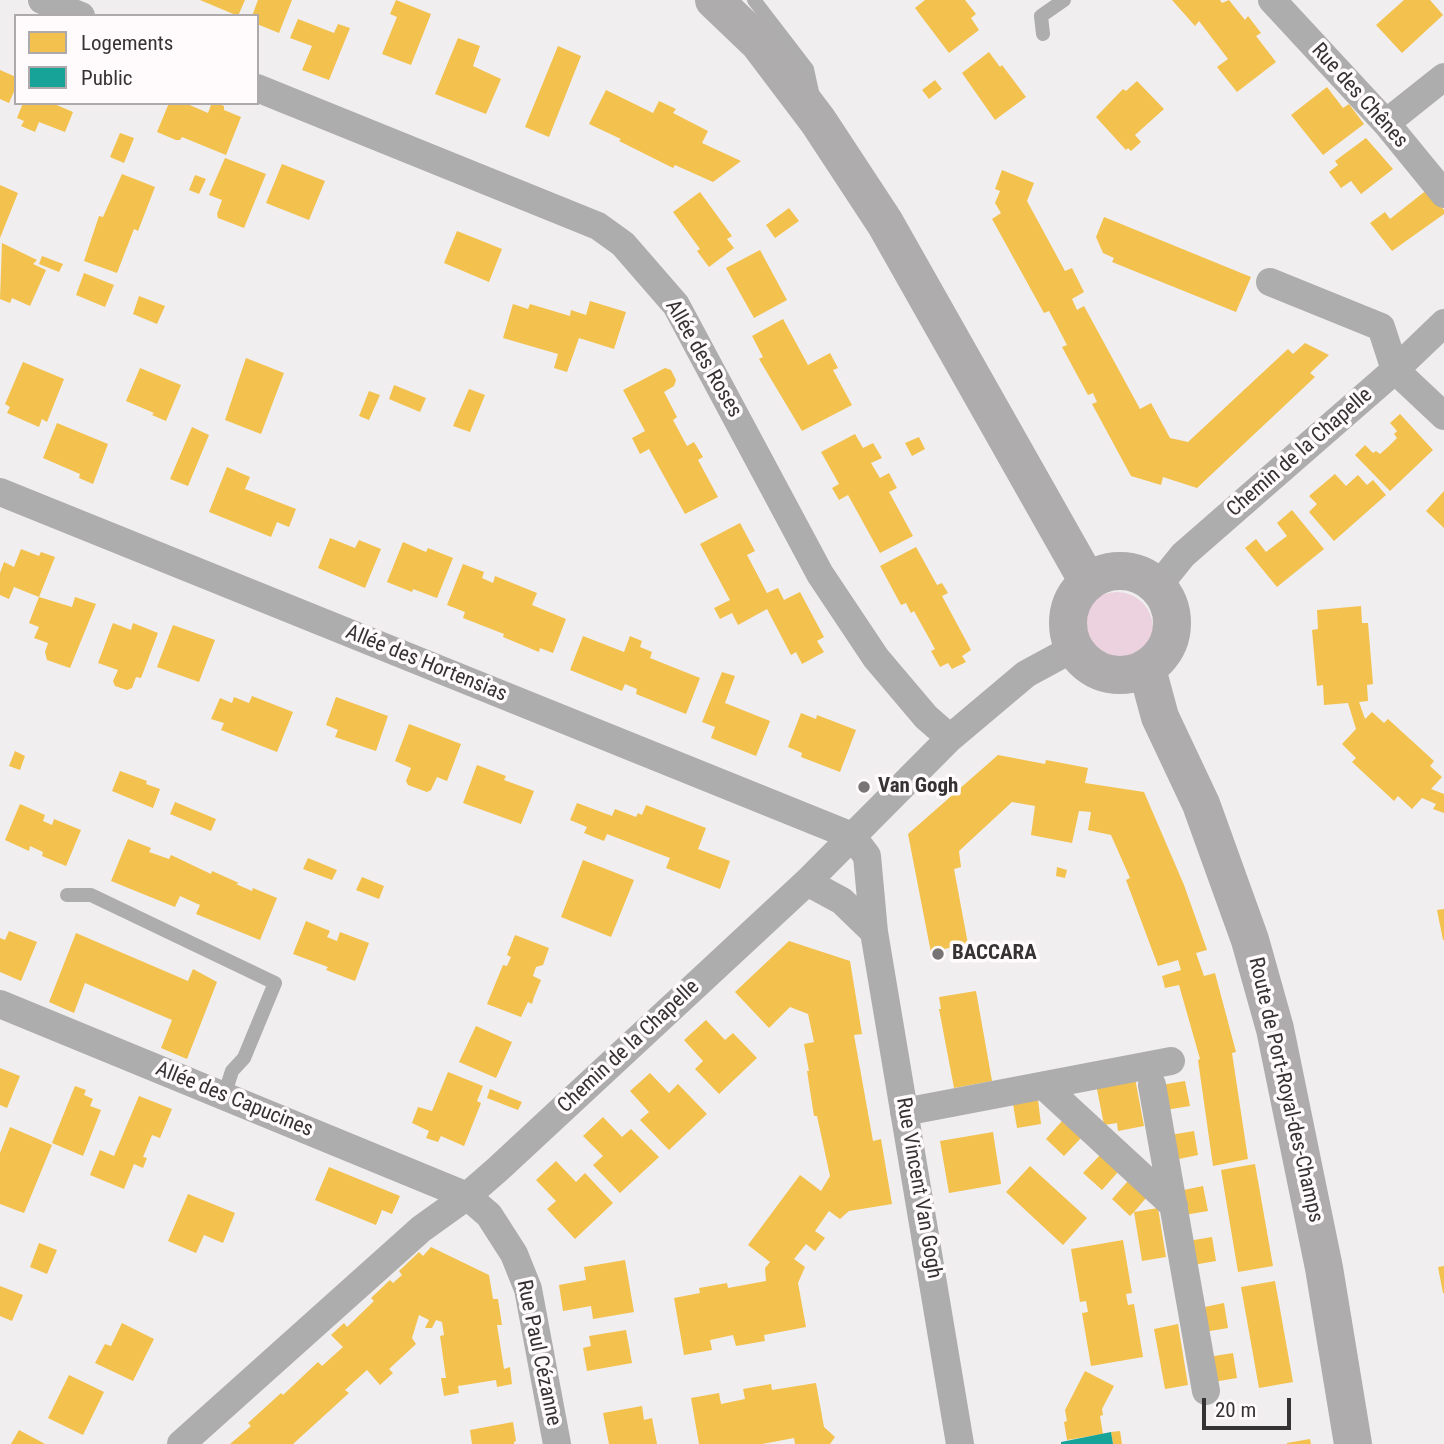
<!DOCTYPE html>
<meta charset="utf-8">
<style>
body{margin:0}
#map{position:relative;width:1444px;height:1444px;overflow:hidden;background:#f1eeef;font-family:"Roboto Condensed",sans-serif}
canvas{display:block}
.legend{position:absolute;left:14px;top:14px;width:245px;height:91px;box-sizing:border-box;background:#fffafc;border:2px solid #aeaaac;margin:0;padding:9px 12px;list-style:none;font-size:21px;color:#353233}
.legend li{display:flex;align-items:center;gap:14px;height:35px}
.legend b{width:35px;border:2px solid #aeaaac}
.scale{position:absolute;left:1202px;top:1398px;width:89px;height:32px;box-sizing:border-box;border:4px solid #353233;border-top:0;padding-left:9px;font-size:21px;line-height:24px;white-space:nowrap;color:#353233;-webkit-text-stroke:5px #fffafc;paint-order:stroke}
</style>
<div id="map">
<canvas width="1444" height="1444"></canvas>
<ul class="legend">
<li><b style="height:19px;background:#f2c14e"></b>Logements</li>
<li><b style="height:19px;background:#17a398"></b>Public</li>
</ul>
<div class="scale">20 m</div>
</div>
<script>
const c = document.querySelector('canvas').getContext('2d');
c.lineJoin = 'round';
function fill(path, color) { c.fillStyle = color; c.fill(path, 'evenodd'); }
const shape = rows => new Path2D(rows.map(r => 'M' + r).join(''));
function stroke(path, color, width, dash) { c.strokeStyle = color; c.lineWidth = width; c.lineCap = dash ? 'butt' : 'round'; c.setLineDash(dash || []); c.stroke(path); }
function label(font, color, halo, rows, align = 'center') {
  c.font = font + ' "Roboto Condensed",sans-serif'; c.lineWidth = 7; c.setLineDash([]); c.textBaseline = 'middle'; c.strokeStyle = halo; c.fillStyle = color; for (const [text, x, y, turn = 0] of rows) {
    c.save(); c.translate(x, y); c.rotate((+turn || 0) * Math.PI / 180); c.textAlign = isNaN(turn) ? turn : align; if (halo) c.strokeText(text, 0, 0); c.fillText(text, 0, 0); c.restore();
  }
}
const green = shape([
 '1081 628a36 36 0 1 1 72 0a36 36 0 1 1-72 0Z'
]);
const homes = shape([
 [200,0,245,0,238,16],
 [258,0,292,0,279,33,257,24,257,16,252,16],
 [396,0,431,14,411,65,382,54,397,17,390,14],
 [925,0,965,0,976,14,971,18,979,30,949,53,915,8],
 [1172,0,1220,0,1222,3,1229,0,1245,20,1248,16,1261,33,1256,36,1276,62,1237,92,1217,67,1228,59,1199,21,1195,26],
 [1404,0,1430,0,1443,15,1402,53,1376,25],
 [298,19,334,33,338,24,350,28,329,80,302,70,312,46,290,38],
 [458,38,480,46,473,66,501,79,486,114,435,94],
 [558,46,581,56,549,137,525,127],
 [989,52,1000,67,1002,65,1026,97,995,120,962,73],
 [0,70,16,77,16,87,9,103,0,99],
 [935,80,942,89,929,99,922,90],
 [1137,81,1164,109,1135,135,1141,142,1131,151,1128,148,1126,150,1096,117,1123,89,1126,91],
 [1327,87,1343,108,1349,104,1364,124,1323,155,1291,115],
 [606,90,653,113,659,101,676,109,673,113,708,131,702,143,741,161,713,182,675,165,673,168,619,141,621,139,589,124],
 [23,103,52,103,73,112,65,132,39,122,35,132,21,126,24,121,17,118],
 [169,103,185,103,208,113,211,105,216,103,224,106,224,110,241,117,226,155,182,137,180,140,176,140,157,132],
 [120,133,134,138,124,163,110,157],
 [1366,138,1393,169,1361,194,1351,181,1341,188,1329,172,1338,165,1335,161],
 [225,158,266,174,244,228,218,218,217,214,222,200,209,195],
 [282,164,325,181,309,220,266,203],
 [1002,170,1034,183,1027,201,1065,271,1072,268,1084,292,1072,299,1077,310,1084,306,1140,409,1151,403,1170,438,1188,442,1288,349,1293,354,1305,343,1329,355,1310,373,1315,377,1197,488,1163,477,1161,485,1131,476,1092,404,1097,402,1093,393,1088,395,1062,347,1067,345,1055,322,1049,311,1044,313,992,219,1001,213,995,203,1000,191,995,189],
 [122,174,155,187,138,231,134,229,117,273,84,261,99,216,103,217],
 [195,175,206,179,199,194,189,190],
 [0,185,18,193,0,238],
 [1428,189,1444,210,1444,214,1392,251,1370,223,1385,212,1390,219],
 [700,192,732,236,727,239,734,248,709,267,697,251,700,249,673,212],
 [789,208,799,221,775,238,766,225],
 [1104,217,1251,277,1236,312,1112,262,1114,258,1103,253,1096,237],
 [457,231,502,249,489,282,444,263],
 [2,243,37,260,33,264,46,270,30,306,12,298,10,303,0,299],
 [760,250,787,300,754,318,726,268],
 [42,256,63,264,59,272,39,264],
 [84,273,114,285,105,307,76,295],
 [139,296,165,306,157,324,133,314],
 [590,301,626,312,614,349,579,338,567,372,554,368,558,354,503,338,513,304,528,309,530,304,570,316,571,310,586,315],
 [783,319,808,365,830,353,838,368,833,370,852,405,802,431,759,359,763,357,752,336],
 [246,358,284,373,261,434,225,420],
 [23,362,64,379,47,422,42,419,39,427,7,413,10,407,5,404],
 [140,368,181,385,166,421,152,415,154,413,126,401],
 [665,368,671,370,676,380,674,386,664,392,677,417,673,420,687,446,694,442,703,457,698,460,718,497,685,514,649,449,640,454,632,438,645,431,623,390],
 [394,385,426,398,420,412,389,399],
 [469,389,485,395,470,432,453,426],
 [369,391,380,395,369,420,359,416],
 [1400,414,1433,450,1390,491,1355,455,1365,445,1373,453,1376,451,1380,454,1389,446,1397,438,1394,434,1397,431,1390,423],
 [57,423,108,444,93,484,79,478,80,474,43,458],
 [192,427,209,435,188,486,170,479],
 [855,434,863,448,873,443,882,458,871,463,880,478,889,473,897,488,889,492,913,536,880,553,848,495,839,500,832,488,839,484,821,452],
 [919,437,925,449,912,456,905,443],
 [227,467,250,477,245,489,296,509,289,527,277,522,271,537,209,512],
 [1335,474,1346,486,1358,475,1367,485,1373,480,1386,495,1334,541,1309,512,1317,504,1309,496],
 [1444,491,1444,528,1426,511],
 [1292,510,1324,549,1277,587,1245,548,1256,539,1266,552,1279,542,1287,536,1277,523],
 [740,523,755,551,747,555,767,593,778,588,784,600,800,592,824,637,817,641,824,652,802,664,796,652,791,655,767,609,738,625,732,613,720,619,714,608,730,600,700,544],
 [330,538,355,548,359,540,381,549,365,588,318,568],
 [403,542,426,552,428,548,453,558,437,598,413,589,412,592,387,582],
 [916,547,937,585,942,583,948,593,942,596,971,650,962,656,966,662,952,669,948,663,940,667,931,651,935,649,914,611,911,613,906,603,901,605,880,566],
 [21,549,39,556,41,552,55,557,39,597,14,587,9,599,0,595,0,573,4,562,14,567],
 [463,564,484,572,482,578,493,583,495,576,537,593,532,605,566,619,553,653,540,648,539,652,503,637,504,634,463,618,465,612,447,605],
 [39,597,72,607,75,597,96,604,70,668,47,660,45,652,48,643,34,638,39,627,29,623],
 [1361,606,1362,623,1368,623,1373,684,1367,685,1368,701,1359,702,1365,719,1372,712,1384,723,1388,719,1434,761,1430,766,1442,777,1431,789,1444,794,1444,813,1433,809,1436,804,1422,798,1412,809,1398,796,1394,801,1352,762,1356,758,1342,744,1356,729,1348,703,1324,705,1323,685,1317,686,1312,630,1318,629,1317,610],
 [113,623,131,630,133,623,158,633,141,678,136,677,132,688,127,690,115,686,113,681,118,670,98,663],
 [173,625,215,640,199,682,157,667],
 [583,636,624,652,630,636,642,641,640,647,652,652,650,658,700,678,686,714,636,694,637,689,625,684,622,691,570,670],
 [722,672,735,676,725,703,770,721,756,756,711,738,715,727,702,722],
 [252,696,293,712,277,752,221,730,224,723,211,719,220,698,232,703,234,697,249,703],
 [336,697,388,716,376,751,335,737,338,730,326,725],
 [801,713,816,719,817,715,856,730,840,772,801,757,802,753,788,747],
 [409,724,461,744,447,781,437,777,431,790,427,792,408,785,406,781,411,768,395,761],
 [15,751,25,756,20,770,9,766],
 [998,755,1045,764,1046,760,1088,768,1085,783,1144,792,1184,885,1207,950,1196,953,1204,976,1215,973,1236,1052,1232,1053,1248,1159,1213,1166,1198,1060,1200,1059,1179,985,1165,988,1162,976,1181,970,1178,960,1158,966,1126,880,1130,878,1111,835,1088,830,1091,812,1079,811,1072,843,1031,835,1035,806,1012,802,959,851,961,867,954,869,968,944,944,949,945,957,932,958,908,834],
 [477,765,506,776,504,780,534,791,521,824,463,803],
 [120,771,147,781,146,784,160,789,153,808,112,791],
 [175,802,216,819,211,831,170,814],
 [577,803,612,816,615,809,636,817,638,813,642,815,646,805,706,828,698,849,730,861,720,889,666,868,670,858,607,834,604,841,584,833,587,827,570,820],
 [20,804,45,815,43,821,52,825,54,819,81,830,66,866,42,856,43,852,30,846,29,851,5,840],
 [128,839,151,848,149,852,169,859,171,855,211,874,212,871,239,883,236,884,252,891,253,888,277,898,260,940,196,914,200,905,180,896,175,907,111,881],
 [308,858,337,870,332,880,303,869],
 [583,860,634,880,611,937,561,917],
 [1057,867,1067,870,1065,878,1056,876],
 [362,877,384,886,379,899,356,890],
 [1444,909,1444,940,1443,940,1437,910],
 [306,921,330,931,327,937,337,941,340,932,369,943,355,981,326,970,328,967,293,954],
 [9,931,37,942,21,981,0,972,0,938,5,940],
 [76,933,188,981,193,969,217,982,187,1059,161,1048,172,1020,85,983,74,1013,49,1002],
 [515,935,549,948,543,965,536,967,533,976,541,980,534,997,532,1004,528,1002,521,1017,487,1004,503,965,507,966,511,957,507,955],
 [789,941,850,961,862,1034,854,1035,873,1141,881,1139,892,1204,849,1211,840,1219,829,1211,815,1231,825,1238,815,1251,806,1244,794,1259,805,1267,798,1283,806,1327,764,1335,765,1341,736,1346,733,1335,710,1340,712,1350,684,1355,674,1298,700,1293,699,1288,727,1283,728,1288,766,1281,765,1268,770,1262,748,1245,800,1175,821,1191,830,1176,817,1116,814,1116,807,1071,809,1071,804,1044,814,1042,808,1014,790,1007,769,1028,735,992],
 [976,991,992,1081,954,1088,939,1009,941,1009,939,997],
 [706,1020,725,1040,733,1033,757,1058,719,1094,695,1069,703,1061,684,1040],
 [476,1026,512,1042,496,1078,459,1062],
 [0,1068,20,1076,7,1108,0,1105],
 [448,1072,483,1086,477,1101,481,1103,464,1146,441,1136,438,1142,426,1138,429,1131,412,1123,418,1107,432,1111],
 [650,1073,669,1093,678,1084,707,1114,669,1150,640,1120,649,1112,630,1091],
 [1135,1078,1144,1126,1118,1131,1117,1123,1104,1125,1096,1084],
 [1185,1081,1190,1106,1165,1110,1161,1085],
 [75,1086,86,1090,84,1095,93,1099,90,1106,101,1110,83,1156,52,1143],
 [490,1089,522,1102,518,1110,487,1098],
 [139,1096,172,1109,160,1138,152,1135,143,1157,147,1158,143,1168,134,1164,124,1189,90,1175,100,1150,114,1156],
 [1038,1100,1041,1124,1017,1128,1013,1104],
 [603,1117,622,1137,631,1129,659,1157,620,1193,593,1165,603,1156,583,1136],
 [1062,1121,1081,1138,1064,1156,1046,1139],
 [10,1127,52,1145,24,1213,0,1204,0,1153],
 [1194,1131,1198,1155,1174,1160,1170,1135],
 [993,1132,1001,1184,949,1193,940,1141],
 [1100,1155,1118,1172,1102,1190,1083,1173],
 [556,1161,576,1182,585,1173,613,1203,575,1239,547,1209,556,1201,536,1180],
 [1255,1164,1273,1266,1238,1272,1221,1170],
 [1030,1166,1087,1218,1063,1245,1006,1192],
 [329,1167,400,1196,392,1214,382,1210,376,1225,315,1200],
 [1128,1181,1146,1198,1134,1212,1158,1208,1166,1257,1142,1261,1134,1212,1130,1216,1112,1199],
 [1203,1186,1208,1211,1184,1215,1179,1191],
 [188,1194,235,1213,223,1243,204,1235,196,1253,168,1241],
 [1212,1237,1216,1261,1193,1265,1188,1241],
 [1123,1240,1132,1293,1126,1294,1127,1300,1128,1305,1134,1304,1143,1357,1091,1366,1082,1313,1088,1312,1086,1301,1080,1302,1071,1249],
 [39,1243,57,1250,47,1274,30,1267],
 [431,1247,489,1275,493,1299,498,1299,502,1325,497,1325,504,1369,510,1367,512,1384,497,1387,496,1380,458,1386,459,1393,444,1396,441,1378,446,1378,440,1336,444,1335,442,1322,436,1320,432,1328,425,1328,429,1320,419,1315,412,1338,416,1344,389,1369,393,1373,380,1385,367,1370,345,1390,349,1393,293,1444,230,1444,251,1426,248,1423,281,1393,283,1395,318,1362,322,1366,343,1347,331,1335,344,1323,347,1327,374,1301,371,1298,390,1280,393,1283,402,1275,399,1271,419,1252,423,1256],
 [625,1260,634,1312,593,1319,591,1306,563,1311,559,1285,586,1280,584,1267],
 [1444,1266,1444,1293,1443,1293,1438,1267],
 [1275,1281,1293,1382,1259,1388,1241,1287],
 [0,1286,23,1295,12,1321,0,1316],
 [1224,1303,1228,1328,1204,1332,1200,1308],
 [122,1323,154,1339,133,1381,95,1363,105,1344,111,1346],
 [1178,1324,1188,1385,1165,1389,1154,1329],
 [626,1330,632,1363,587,1371,583,1348,591,1346,589,1336],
 [1233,1353,1237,1378,1213,1382,1208,1357],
 [1085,1371,1114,1386,1102,1409,1103,1415,1100,1416,1103,1434,1067,1440,1064,1422,1067,1421,1065,1410],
 [69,1375,104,1392,83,1435,48,1418],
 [816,1383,824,1427,835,1437,830,1444,795,1444,794,1438,762,1444,699,1444,691,1398,719,1393,721,1404,745,1399,743,1389,771,1384,772,1390],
 [642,1406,644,1420,652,1418,657,1444,609,1444,603,1413],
 [513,1422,516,1441,514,1442,514,1444,472,1444,470,1430],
 [19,1430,45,1444,11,1444],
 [1120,1431,1122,1444,1113,1444,1111,1432],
 [1310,1439,1311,1444,1287,1444,1287,1443]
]);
const public = shape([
 [1111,1432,1113,1444,1061,1444,1061,1442]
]);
const service = shape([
 [754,0,807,69,812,92],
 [1043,34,1041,16,1064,0],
 [67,895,91,895,275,983,244,1058,232,1071,224,1096]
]);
const minor = shape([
 [42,0,81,16],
 [1272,0,1386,123,1444,194],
 [257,88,598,226,623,244,676,305,820,574,876,658,926,717,950,738],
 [1386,123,1444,77],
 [1270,282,1381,327,1395,370,1444,416],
 [0,492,852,836],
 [1158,586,1183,555,1395,370,1444,323],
 [852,836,867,856,874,932,960,1444],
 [807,882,842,901,874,932],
 [0,1004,467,1196,489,1215,514,1254,528,1289,557,1444],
 [1152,1085,1206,1391],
 [1045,1087,1174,1206],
 [904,1112,1171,1061],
 [181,1444,421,1229,467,1196,498,1169,807,882,950,738,1026,674,1074,648]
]);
const secondary = shape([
 [714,0,759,43,818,121,885,223,1088,582],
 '1068 623a52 52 0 1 1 104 0a52 52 0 1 1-104 0Z',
 [1147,669,1160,717,1201,804,1250,940,1275,1029,1324,1268,1353,1444]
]);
const markers = [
 [864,787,7,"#777475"],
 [938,954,7,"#777475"]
];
const streetNames = [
 ["Rue des Chênes",1359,96,48],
 ["Allée des Roses",703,359,60],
 ["Chemin de la Chapelle",1300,453,-41],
 ["Allée des Hortensias",426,664,22],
 ["Chemin de la Chapelle",629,1047,-43],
 ["Route de Port-Royal-des-Champs",1285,1090,77],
 ["Allée des Capucines",234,1100,22],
 ["Rue Vincent Van Gogh",918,1188,80],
 ["Rue Paul Cézanne",538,1353,78]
];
const poiNames = [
 ["Van Gogh",878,787],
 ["BACCARA",952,954]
];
fill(green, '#ebd2de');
fill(homes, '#f2c14e');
fill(public, '#17a398');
stroke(service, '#aeadae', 14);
stroke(minor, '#aeadae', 28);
stroke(secondary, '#aeacad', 38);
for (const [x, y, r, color] of markers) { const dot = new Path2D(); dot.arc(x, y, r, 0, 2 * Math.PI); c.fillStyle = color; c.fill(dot); stroke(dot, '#fffafc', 2.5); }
label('21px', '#353233', '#fffafc', streetNames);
label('bold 21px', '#353233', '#fffafc', poiNames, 'left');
</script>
